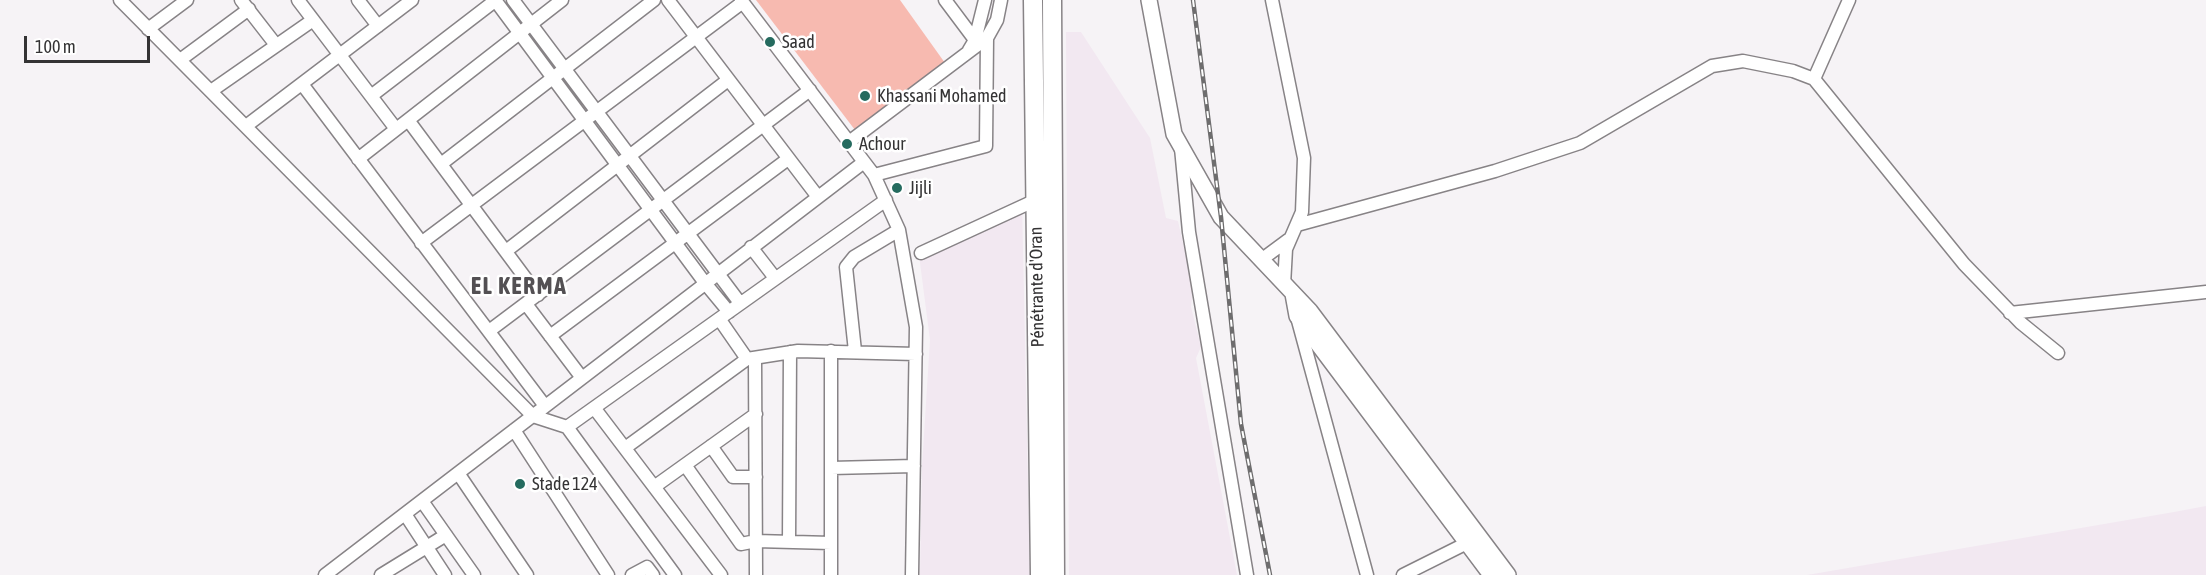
<!DOCTYPE html>
<meta charset="utf-8">
<style>
body{margin:0}
#map{position:relative;width:2206px;height:575px;overflow:hidden;background:#f6f3f6;font-family:"Asap Condensed",sans-serif}
canvas{display:block}
.scale{position:absolute;left:24px;top:36px;width:126px;height:27px;box-sizing:border-box;border:3px solid #343334;border-top:0;padding-left:8px;font-size:18px;line-height:21px;white-space:nowrap;color:#343334;-webkit-text-stroke:4px #fff;paint-order:stroke}
</style>
<div id="map">
<canvas width="2206" height="575"></canvas>
<div class="scale">100 m</div>
</div>
<script>
const c = document.querySelector('canvas').getContext('2d');
c.lineJoin = 'round';
function fill(path, color) { c.fillStyle = color; c.fill(path, 'evenodd'); }
const shape = rows => new Path2D(rows.map(r => 'M' + r).join(''));
function stroke(path, color, width, dash) { c.strokeStyle = color; c.lineWidth = width; c.lineCap = dash ? 'butt' : 'round'; c.setLineDash(dash || []); c.stroke(path); }
function label(font, color, halo, rows, align = 'center') {
  c.font = font + ' "Asap Condensed",sans-serif'; c.lineWidth = 5; c.setLineDash([]); c.textBaseline = 'middle'; c.strokeStyle = halo; c.fillStyle = color; for (const [text, x, y, turn = 0] of rows) {
    c.save(); c.translate(x, y); c.rotate((+turn || 0) * Math.PI / 180); c.textAlign = isNaN(turn) ? turn : align; if (halo) c.strokeText(text, 0, 0); c.fillText(text, 0, 0); c.restore();
  }
}
const built = shape([
 [1066,32,1081,32,1150,138,1166,218,1178,221,1193,287,1191,307,1201,347,1196,358,1237,575,1069,575],
 [1022,202,1030,575,920,575,922,466,930,340,919,255],
 [2206,506,2206,575,1807,575,2174,512]
]);
const green = shape([
 [756,0,900,0,945,63,855,130]
]);
const minor = shape([
 [120,0,533,416,567,427,675,575],
 [241,0,276,45],
 [298,0,396,129],
 [358,0,378,26],
 [495,0,705,283,729,312],
 [513,0,740,303],
 [668,0,818,197],
 [741,0,874,175,899,230,916,327,912,575],
 [945,0,975,40],
 [1272,0,1304,158,1302,212,1286,249,1284,285],
 [148,29,187,0],
 [969,50,975,40,985,0],
 [180,60,249,9],
 [1814,79,1849,0],
 [302,84,545,406],
 [211,91,313,20],
 [371,96,496,0],
 [408,120,538,295],
 [246,126,412,0],
 [849,142,987,38,997,20,1001,0],
 [1181,148,1189,232,1247,575],
 [358,159,562,0],
 [441,164,654,0],
 [874,175,986,146,987,38],
 [1297,225,1495,171,1580,143,1712,66,1743,61,1793,71,1814,79,1964,264,2021,323,2058,353],
 [421,243,743,2],
 [751,247,775,278],
 [506,251,728,80],
 [921,253,1036,200],
 [1261,260,1288,240],
 [526,304,582,378],
 [2010,313,2206,292],
 [1297,317,1367,575],
 [720,320,747,359,798,351,916,354],
 [489,331,810,90],
 [550,336,788,159],
 [855,351,846,267,854,257,899,230],
 [755,358,756,575],
 [595,409,721,575],
 [567,427,886,200],
 [514,430,608,575],
 [711,446,733,477,756,477],
 [625,448,747,359],
 [685,465,741,544,756,541,831,543],
 [831,468,914,466],
 [458,473,527,575],
 [654,487,756,414],
 [422,501,474,575],
 [405,514,445,575],
 [789,542,790,352],
 [325,575,864,162],
 [381,575,446,535],
 [632,575,647,567,653,575],
 [831,575,831,351],
 [1403,575,1467,543,1472,539]
]);
const major = shape([
 [1149,0,1174,134,1221,217,1310,311,1508,575],
 [1293,294,1297,316,1491,575]
]);
const highway = shape([
 [1033,0,1040,575],
 [1052,0,1055,575]
]);
const rail = shape([
 [1193,0,1221,217,1241,424,1270,575]
]);
const markers = [
 [770,42,6,"#256b5f"],
 [865,96,6,"#256b5f"],
 [847,144,6,"#256b5f"],
 [897,188,6,"#256b5f"],
 [520,484,6,"#256b5f"]
];
const poiNames = [
 ["Saad",782,42],
 ["Khassani Mohamed",877,96],
 ["Achour",859,144],
 ["Jijli",909,188],
 ["Stade 124",532,484]
];
const streetNames = [
 ["Pénétrante d'Oran",1037,287,-91]
];
const districtNames = [
 ["EL KERMA",519,286]
];
fill(built, '#f2e8f1');
fill(green, '#f7bab0');
stroke(minor, '#878386', 15);
stroke(major, '#878386', 18);
stroke(highway, '#878386', 21);
stroke(minor, '#fff', 12);
stroke(major, '#fff', 15);
stroke(highway, '#fff', 18);
stroke(rail, '#6e6d6e', 4.5);
stroke(rail, '#fff', 2, [7]);
for (const [x, y, r, color] of markers) { const dot = new Path2D(); dot.arc(x, y, r, 0, 2 * Math.PI); c.fillStyle = color; c.fill(dot); stroke(dot, '#fff', 2); }
label('18px', '#343334', '#fff', poiNames, 'left');
label('18px', '#343334', '#fff', streetNames);
c.letterSpacing = '1.5px';
label('bold 24px', '#535053', '#fff', districtNames);
c.letterSpacing = '0px';
</script>
